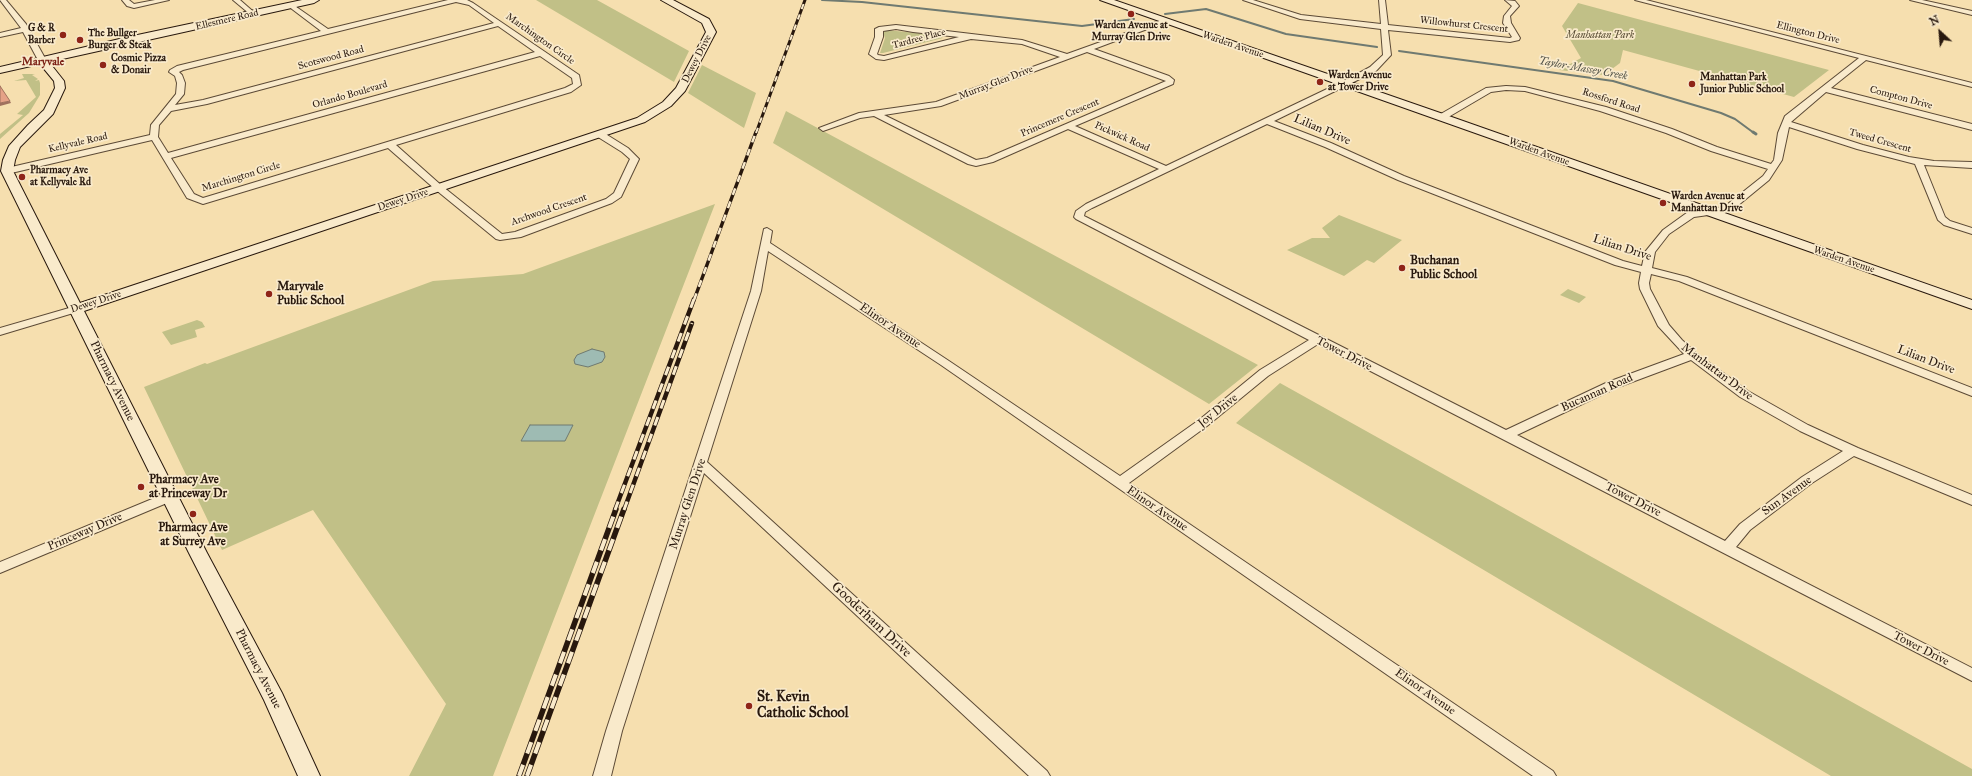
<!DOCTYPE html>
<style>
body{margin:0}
#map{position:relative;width:1972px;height:776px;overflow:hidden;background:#f6dfaf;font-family:"IM FELL Great Primer",serif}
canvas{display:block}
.north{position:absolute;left:1920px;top:12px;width:40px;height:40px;-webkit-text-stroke:3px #f9eacb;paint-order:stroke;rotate:334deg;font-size:11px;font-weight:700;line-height:16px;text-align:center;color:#28180d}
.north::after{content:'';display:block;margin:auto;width:14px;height:18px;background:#28180d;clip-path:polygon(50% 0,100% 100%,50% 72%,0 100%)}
</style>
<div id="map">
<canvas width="1972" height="776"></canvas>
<div class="north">N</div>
</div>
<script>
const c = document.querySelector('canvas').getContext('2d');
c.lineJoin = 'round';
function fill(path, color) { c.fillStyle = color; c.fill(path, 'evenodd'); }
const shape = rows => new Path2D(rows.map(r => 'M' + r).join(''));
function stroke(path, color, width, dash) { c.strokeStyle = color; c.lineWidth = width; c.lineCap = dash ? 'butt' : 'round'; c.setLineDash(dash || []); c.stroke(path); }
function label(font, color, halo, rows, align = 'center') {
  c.font = font + ' "IM FELL Great Primer",serif'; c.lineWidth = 3.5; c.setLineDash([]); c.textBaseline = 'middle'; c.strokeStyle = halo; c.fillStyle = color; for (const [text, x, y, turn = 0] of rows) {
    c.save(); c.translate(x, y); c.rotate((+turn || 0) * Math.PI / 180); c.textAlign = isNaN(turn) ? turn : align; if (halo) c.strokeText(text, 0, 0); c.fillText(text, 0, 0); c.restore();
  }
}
const green = shape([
 [536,0,597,0,689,51,674,82],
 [1578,3,1645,21,1829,70,1794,97,1623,50,1620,63,1604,75,1559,70,1581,58,1562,26],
 [886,30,937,35,943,38,883,53,880,53,885,38,883,32],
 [702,65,756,93,744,128,688,93],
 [22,74,35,74,32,75,38,79,35,81,39,80,40,83,40,95,29,113,0,139,0,134,23,115,17,114,36,97,26,80,14,81,24,78],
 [786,111,1258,365,1209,404,773,143],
 [715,204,493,776,409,776,446,704,313,510,222,550,144,387,205,363,207,364,433,281,523,274],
 [1339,215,1402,240,1374,263,1367,260,1344,276,1287,250,1312,238,1330,238,1322,228],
 [1568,289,1586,297,1579,303,1560,295],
 [197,320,202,322,205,327,195,330,197,337,171,345,162,332],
 [1280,383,1972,769,1972,776,1831,776,1236,423]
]);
const water = shape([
 [592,349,604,352,605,357,602,362,588,367,575,364,574,360,577,355,592,349],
 [530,425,573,425,565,441,521,441,530,425]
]);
const streamFar1 = shape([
 [822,0,862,2,1082,26,1134,19],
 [1165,14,1206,9,1286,34,1377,47],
 [1399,51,1613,81,1721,113,1735,119,1754,133]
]);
const stream = shape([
 [1753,132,1756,134]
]);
const street = shape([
 [0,0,6,0,26,24,46,60,45,62,39,62,23,32,0,37,0,33,21,28,0,0],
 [122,0,129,0,134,4,155,0,169,0,134,8,127,6,122,0],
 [233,0,240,0,256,14,251,15,233,0],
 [448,0,467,0,473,3,579,75,581,85,571,92,396,145,442,186,502,234,515,232,606,199,614,193,630,159,622,152,598,137,598,133,604,133,628,148,639,159,621,197,612,203,521,237,500,240,496,239,436,190,388,148,203,204,187,198,152,140,7,174,2,171,7,168,150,135,151,125,176,94,177,83,175,76,169,72,170,70,177,66,321,31,288,6,288,4,292,4,328,29,448,0],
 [456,2,469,5,494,23,203,100,175,105,184,94,185,83,182,75,179,72,183,70,456,2],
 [498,26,535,52,168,153,158,137,159,125,171,111,207,104,498,26],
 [540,56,572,78,573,84,565,88,203,198,194,194,171,158,540,56],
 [1243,0,1253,0,1301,15,1381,24,1379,0,1385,0,1388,25,1510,38,1512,37,1503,23,1504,16,1512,6,1505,0,1515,1,1519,6,1510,16,1511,23,1520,38,1519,40,1510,42,1388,30,1391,55,1376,71,1274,121,1331,143,1404,176,1623,261,1642,266,1645,252,1663,230,1688,212,1724,207,1763,176,1768,169,1711,151,1666,133,1600,111,1525,91,1506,90,1491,92,1445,119,1439,119,1439,115,1486,88,1506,86,1525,87,1606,107,1672,129,1717,147,1771,164,1774,160,1778,133,1785,116,1859,58,1635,0,1646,0,1972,83,1972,87,1866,60,1831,88,1972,124,1972,130,1826,92,1791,122,1863,145,1909,157,1934,161,1972,162,1972,168,1924,165,1945,217,1950,221,1972,228,1972,234,1944,225,1938,220,1915,164,1857,149,1789,127,1782,160,1769,180,1730,212,1694,217,1669,234,1655,252,1652,268,1687,277,1972,388,1972,396,1679,281,1651,274,1649,283,1650,289,1669,325,1682,340,1696,353,1748,391,1808,425,1858,448,1972,495,1972,505,1854,456,1812,483,1750,530,1736,547,1972,668,1972,681,1318,344,1268,376,1207,426,1129,483,1553,771,1556,776,1533,776,941,365,768,251,761,291,707,462,1047,771,1050,776,1029,776,704,473,622,731,611,776,593,776,606,731,751,291,764,229,767,228,772,231,770,243,949,361,1120,476,1199,420,1260,370,1309,340,1076,219,1074,217,1076,211,1086,204,1159,169,1068,129,993,162,976,166,968,164,874,116,860,118,823,131,819,128,859,113,936,102,1060,57,1022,44,971,39,884,60,876,59,869,54,875,37,875,29,879,27,896,25,1022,40,1067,54,1162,20,1166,20,1166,22,1094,49,1169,76,1174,80,1173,84,1075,126,1166,166,1350,78,1370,67,1383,55,1381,29,1300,19,1243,0],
 [896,29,913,32,959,37,884,56,878,55,877,54,883,37,883,31,896,29],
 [1087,52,1166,81,987,158,976,160,884,115,941,106,1087,52],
 [1267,124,1325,147,1398,180,1615,265,1641,272,1639,283,1640,289,1658,326,1684,354,1608,382,1506,430,1084,216,1085,212,1092,208,1267,124],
 [1691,360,1740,397,1800,431,1843,451,1802,477,1740,524,1725,541,1517,435,1616,388,1691,360],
 [1910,0,1922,0,1972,11,1972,15,1910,0],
 [76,306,80,307,81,309,80,311,0,335,0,328,76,306],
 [169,492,174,494,176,497,174,500,0,573,0,562,169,492]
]);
const secondary = shape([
 [302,0,319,0,314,3,49,62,64,81,65,88,53,114,20,147,15,160,13,171,80,303,637,118,663,102,676,88,706,32,702,23,661,0,673,0,709,19,716,32,685,91,671,106,645,122,84,311,207,553,282,693,320,776,298,776,264,700,189,553,1,171,3,160,9,146,28,125,44,110,55,88,54,81,40,64,0,73,0,67,128,37,302,0],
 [1100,0,1114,0,1446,115,1972,300,1972,309,1100,0]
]);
const railFar3 = shape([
 [756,133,805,0]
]);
const railFar2 = shape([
 [694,300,756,132]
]);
const railFar1 = shape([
 [615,510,694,299],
 [624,510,692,323]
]);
const rail = shape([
 [519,776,616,509],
 [527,776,624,509]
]);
const shadedWall = shape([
 [10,101,11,103,0,106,0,103]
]);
const building = shape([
 [0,86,10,101,0,103,0,86]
]);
const markers = [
 [1131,14,4,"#8f2418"],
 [63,35,4,"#8f2418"],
 [80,40,4,"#8f2418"],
 [103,65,4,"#8f2418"],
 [1320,82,4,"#8f2418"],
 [1692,84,4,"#8f2418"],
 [22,177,4,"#8f2418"],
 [1663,203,4,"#8f2418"],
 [1402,268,4,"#8f2418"],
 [269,294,4,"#8f2418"],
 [141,487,4,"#8f2418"],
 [193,514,4,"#8f2418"],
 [749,706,4,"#8f2418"]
];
const farStreetnames = [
 ["Ellesmere Road",227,20,-13],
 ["Willowhurst Crescent",1464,25,6],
 ["Ellington Drive",1808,33,14],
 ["Marchington Circle",540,39,35],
 ["Tardree Place",919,39,-15],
 ["Warden Avenue",1233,45,19],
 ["Scotswood Road",331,58,-15],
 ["Dewey Drive",697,59,-63],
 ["Murray Glen Drive",996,83,-21],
 ["Orlando Boulevard",350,95,-16],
 ["Compton Drive",1901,98,15],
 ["Rossford Road",1611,101,18],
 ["Princemere Crescent",1060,118,-23],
 ["Pickwick Road",1122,137,24],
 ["Tweed Crescent",1880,141,16],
 ["Kellyvale Road",78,143,-13],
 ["Warden Avenue",1539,152,20],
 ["Marchington Circle",241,177,-17],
 ["Dewey Drive",403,200,-18],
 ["Archwood Crescent",549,210,-19],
 ["Warden Avenue",1844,260,19],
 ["Dewey Drive",96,302,-18]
];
const farPoinames = [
 ["Warden Avenue at",1131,26,"center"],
 ["Murray Glen Drive",1131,38,"center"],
 ["G & R",55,29,"right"],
 ["Barber",55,41,"right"],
 ["The Bullger",88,34],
 ["Burger & Steak",88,46],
 ["Cosmic Pizza",111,59],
 ["& Donair",111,71],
 ["Warden Avenue",1328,76],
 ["at Tower Drive",1328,88],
 ["Manhattan Park",1700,78],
 ["Junior Public School",1700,90],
 ["Pharmacy Ave",30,171],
 ["at Kellyvale Rd",30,183],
 ["Warden Avenue at",1671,197],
 ["Manhattan Drive",1671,209]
];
const farParknames = [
 ["Manhattan Park",1600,36]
];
const farNeighbourhoodnames = [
 ["Maryvale",43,62]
];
const farWaternames = [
 ["Taylor-Massey Creek",1583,69,10]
];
const streetNames = [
 ["Lilian Drive",1322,130,23],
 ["Lilian Drive",1622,248,18],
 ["Elinor Avenue",890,326,34],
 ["Tower Drive",1344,354,27],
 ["Lilian Drive",1926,360,21],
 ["Manhattan Drive",1717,372,37],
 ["Pharmacy Avenue",112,381,64],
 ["Bucannan Road",1597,393,-24],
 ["Joy Drive",1218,411,-38],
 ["Sun Avenue",1787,496,-36],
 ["Tower Drive",1633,500,27],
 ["Murray Glen Drive",688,504,-72],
 ["Elinor Avenue",1157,509,34],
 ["Princeway Drive",85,532,-23],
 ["Tower Drive",1921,649,27],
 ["Pharmacy Avenue",258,669,63],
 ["Elinor Avenue",1425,692,35]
];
const poiNames = [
 ["Buchanan",1410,261],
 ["Public School",1410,275],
 ["Maryvale",277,287],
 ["Public School",277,301],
 ["Pharmacy Ave",149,480],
 ["at Princeway Dr",149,494],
 ["Pharmacy Ave",193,528,"center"],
 ["at Surrey Ave",193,542,"center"]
];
const nearStreetnames = [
 ["Gooderham Drive",871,620,43]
];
const nearPoinames = [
 ["St. Kevin",757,698],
 ["Catholic School",757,714]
];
fill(green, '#c1c087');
fill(water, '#9ebbb3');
stroke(water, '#6f7a71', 1);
stroke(streamFar1, '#6f7a71', 2);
stroke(stream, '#6f7a71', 3);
stroke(street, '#5c4a36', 2);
stroke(secondary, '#28180d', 2);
fill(street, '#f9eacb');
fill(secondary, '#f9eacb');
stroke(railFar3, '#28180d', 3);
stroke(railFar2, '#28180d', 3.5);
stroke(railFar1, '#28180d', 4.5);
stroke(rail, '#28180d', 5.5);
stroke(railFar3, '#f9eacb', 2, [5.5]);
stroke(railFar2, '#f9eacb', 2.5, [7]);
stroke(railFar1, '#f9eacb', 3, [9]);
stroke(rail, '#f9eacb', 4, [12]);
fill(shadedWall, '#a0715e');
fill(building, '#e5a287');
stroke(building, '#a0715e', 1);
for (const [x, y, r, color] of markers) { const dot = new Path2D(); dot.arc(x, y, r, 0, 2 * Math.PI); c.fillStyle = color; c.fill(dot); stroke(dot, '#f9eacb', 1.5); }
label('10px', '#28180d', '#f9eacb', farStreetnames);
label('bold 10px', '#28180d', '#f9eacb', farPoinames, 'left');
label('italic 10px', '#564a32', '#f9eacb', farParknames);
label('bold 11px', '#7a1f14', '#f9eacb', farNeighbourhoodnames);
label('italic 11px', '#515147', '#f9eacb', farWaternames);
label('12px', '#28180d', '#f9eacb', streetNames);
label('bold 12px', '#28180d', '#f9eacb', poiNames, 'left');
label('14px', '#28180d', '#f9eacb', nearStreetnames);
label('bold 14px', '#28180d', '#f9eacb', nearPoinames, 'left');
</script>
